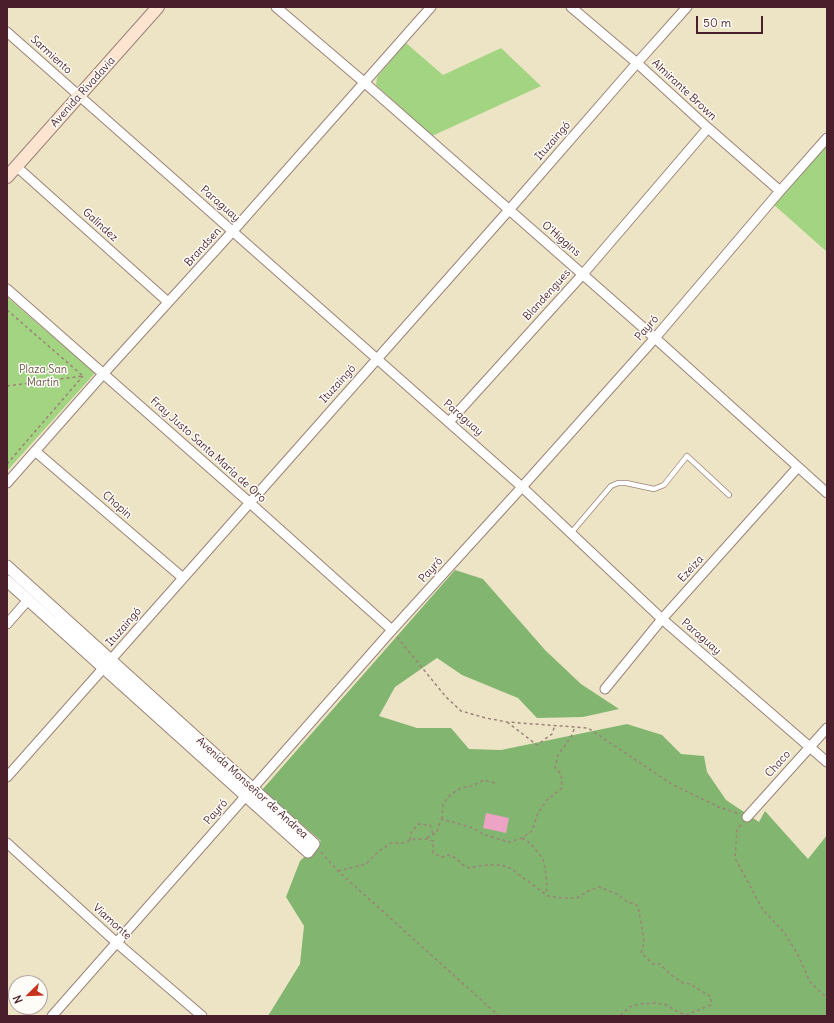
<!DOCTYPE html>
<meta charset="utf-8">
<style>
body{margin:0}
#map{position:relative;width:834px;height:1023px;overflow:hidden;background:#ede4c6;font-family:Delius,sans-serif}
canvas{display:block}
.frame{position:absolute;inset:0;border:8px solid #4a1f2b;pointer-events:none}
.north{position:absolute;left:8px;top:975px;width:40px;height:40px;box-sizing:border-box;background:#fdfcf7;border:1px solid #b5a4a5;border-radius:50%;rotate:247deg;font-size:11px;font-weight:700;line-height:16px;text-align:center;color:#4a1f2b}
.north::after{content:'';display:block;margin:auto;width:14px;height:18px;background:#c8321e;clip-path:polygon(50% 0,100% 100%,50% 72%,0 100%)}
.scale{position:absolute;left:696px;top:16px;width:67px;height:18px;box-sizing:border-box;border:2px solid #4a1f2b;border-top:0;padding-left:5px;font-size:12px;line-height:14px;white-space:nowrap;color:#4a1f2b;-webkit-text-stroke:3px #fdfcf7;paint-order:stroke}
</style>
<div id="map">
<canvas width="834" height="1023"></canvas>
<div class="frame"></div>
<div class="north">N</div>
<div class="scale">50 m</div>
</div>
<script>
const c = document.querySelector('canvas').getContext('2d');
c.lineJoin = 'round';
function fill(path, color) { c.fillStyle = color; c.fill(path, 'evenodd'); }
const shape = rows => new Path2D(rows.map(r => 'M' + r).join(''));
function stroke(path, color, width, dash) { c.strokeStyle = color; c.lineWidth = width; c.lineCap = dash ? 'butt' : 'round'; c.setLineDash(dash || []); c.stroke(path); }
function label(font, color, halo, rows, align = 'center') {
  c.font = font + ' Delius,sans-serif'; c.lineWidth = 3; c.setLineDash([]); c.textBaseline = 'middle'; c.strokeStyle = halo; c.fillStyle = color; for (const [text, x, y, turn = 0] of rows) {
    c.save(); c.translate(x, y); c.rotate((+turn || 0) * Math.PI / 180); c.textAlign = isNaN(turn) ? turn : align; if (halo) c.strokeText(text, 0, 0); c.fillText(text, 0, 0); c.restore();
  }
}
const green = shape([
 [406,43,443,75,501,48,541,86,432,136,376,85,377,77],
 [827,143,827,252,773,204],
 [7,297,95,373,7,471]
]);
const forest = shape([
 [455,570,483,579,545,650,581,684,619,709,583,717,537,718,518,698,462,675,437,658,395,687,379,716,417,728,451,728,469,749,501,750,627,724,662,735,681,754,704,756,707,772,726,800,759,822,765,811,808,859,827,835,827,1016,268,1016,300,964,304,926,286,897,300,861,321,841,262,790]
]);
const building = shape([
 [486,813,509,818,506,833,483,828]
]);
const path = shape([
 [7,310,83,376],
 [7,386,83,376],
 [7,464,83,376],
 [397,637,446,697,461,711,486,718,507,722,588,728,673,785,721,808,740,814],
 [507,722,537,745,552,734,555,725],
 [442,819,443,804,450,795,461,788,472,786,484,780,498,784],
 [741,825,737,829,735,858,763,910,784,932,798,955,810,982,827,998],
 [427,838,437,832,439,825,442,819,473,828,485,835,509,842,522,838,532,831,538,813,547,800,562,788,561,774,555,767,558,755,571,737,575,727],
 [522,838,530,843,543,859,546,874,547,887,546,894],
 [410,840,411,833,418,824,430,825,433,834],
 [321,852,338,871,499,1016],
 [338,871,366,864,379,851,391,843,404,843,414,839,427,839,433,841,433,853,442,857,448,855,456,858,463,865,469,868,484,865,501,865,510,868,548,896,563,898,577,898,588,891,599,887,615,893,629,903,633,903,638,906,642,928,644,943,641,953,653,964,660,964,670,974,683,983,690,984,711,997,711,1005,686,1015,678,1012,667,1005,655,1003,641,1004,629,1007,624,1013,618,1016]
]);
const service = shape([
 [571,533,611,486,618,483,626,483,654,489,664,485,687,456,729,495]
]);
const minor = shape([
 [276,7,365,83,655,338,827,493],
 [571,7,637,63,708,128,780,191],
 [7,32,522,487,662,619,827,762],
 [17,167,168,302],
 [7,289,250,503,392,630],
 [449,422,583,274,708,128],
 [35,451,183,578],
 [7,483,104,373,233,231,431,7],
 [7,624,28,600],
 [605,689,662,619,798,467],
 [7,777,509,210,637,63,687,7],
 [747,817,827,728],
 [7,843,117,943,202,1016],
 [52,1016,392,630,522,487,655,338,780,191,827,138]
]);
const tertiary = shape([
 [7,566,314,844,308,852,7,581]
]);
const secondary = shape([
 [7,177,158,7]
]);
const streetNames = [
 ["Sarmiento",51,55,42],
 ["Almirante Brown",684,90,43],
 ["Avenida Rivadavia",83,92,-48],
 ["Ituzaingó",553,141,-49],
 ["Paraguay",220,204,41],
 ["Galíndez",100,225,42],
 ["O'Higgins",561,239,41],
 ["Brandsen",203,247,-48],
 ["Blandengues",547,295,-48],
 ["Payró",647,328,-49],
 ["Ituzaingó",338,384,-48],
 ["Paraguay",463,418,41],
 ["Fray Justo Santa María de Oro",208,450,42],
 ["Chopin",117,505,41],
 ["Ezeiza",691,569,-48],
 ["Payró",431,570,-48],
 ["Ituzaingó",124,627,-49],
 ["Paraguay",701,637,41],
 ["Chaco",778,764,-48],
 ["Avenida Monseñor de Andrea",252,788,42],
 ["Payró",216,812,-49],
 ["Viamonte",112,922,42]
];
const parkNames = [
 ["Plaza San",43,370],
 ["Martín",43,383]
];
fill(green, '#a3d482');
fill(forest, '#82b670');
fill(building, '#eda3c4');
stroke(service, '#9c8278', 6);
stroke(minor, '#9c8278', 11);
stroke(tertiary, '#9c8278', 13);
stroke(secondary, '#9c8278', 14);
stroke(path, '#9c8278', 1.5, [3, 3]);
stroke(service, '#fff', 4.5);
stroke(minor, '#fff', 9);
stroke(tertiary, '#fff', 11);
stroke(secondary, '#fde4d0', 12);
label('11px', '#4a1f2b', '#fdfcf7', streetNames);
label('11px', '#655545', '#fdfcf7', parkNames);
</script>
